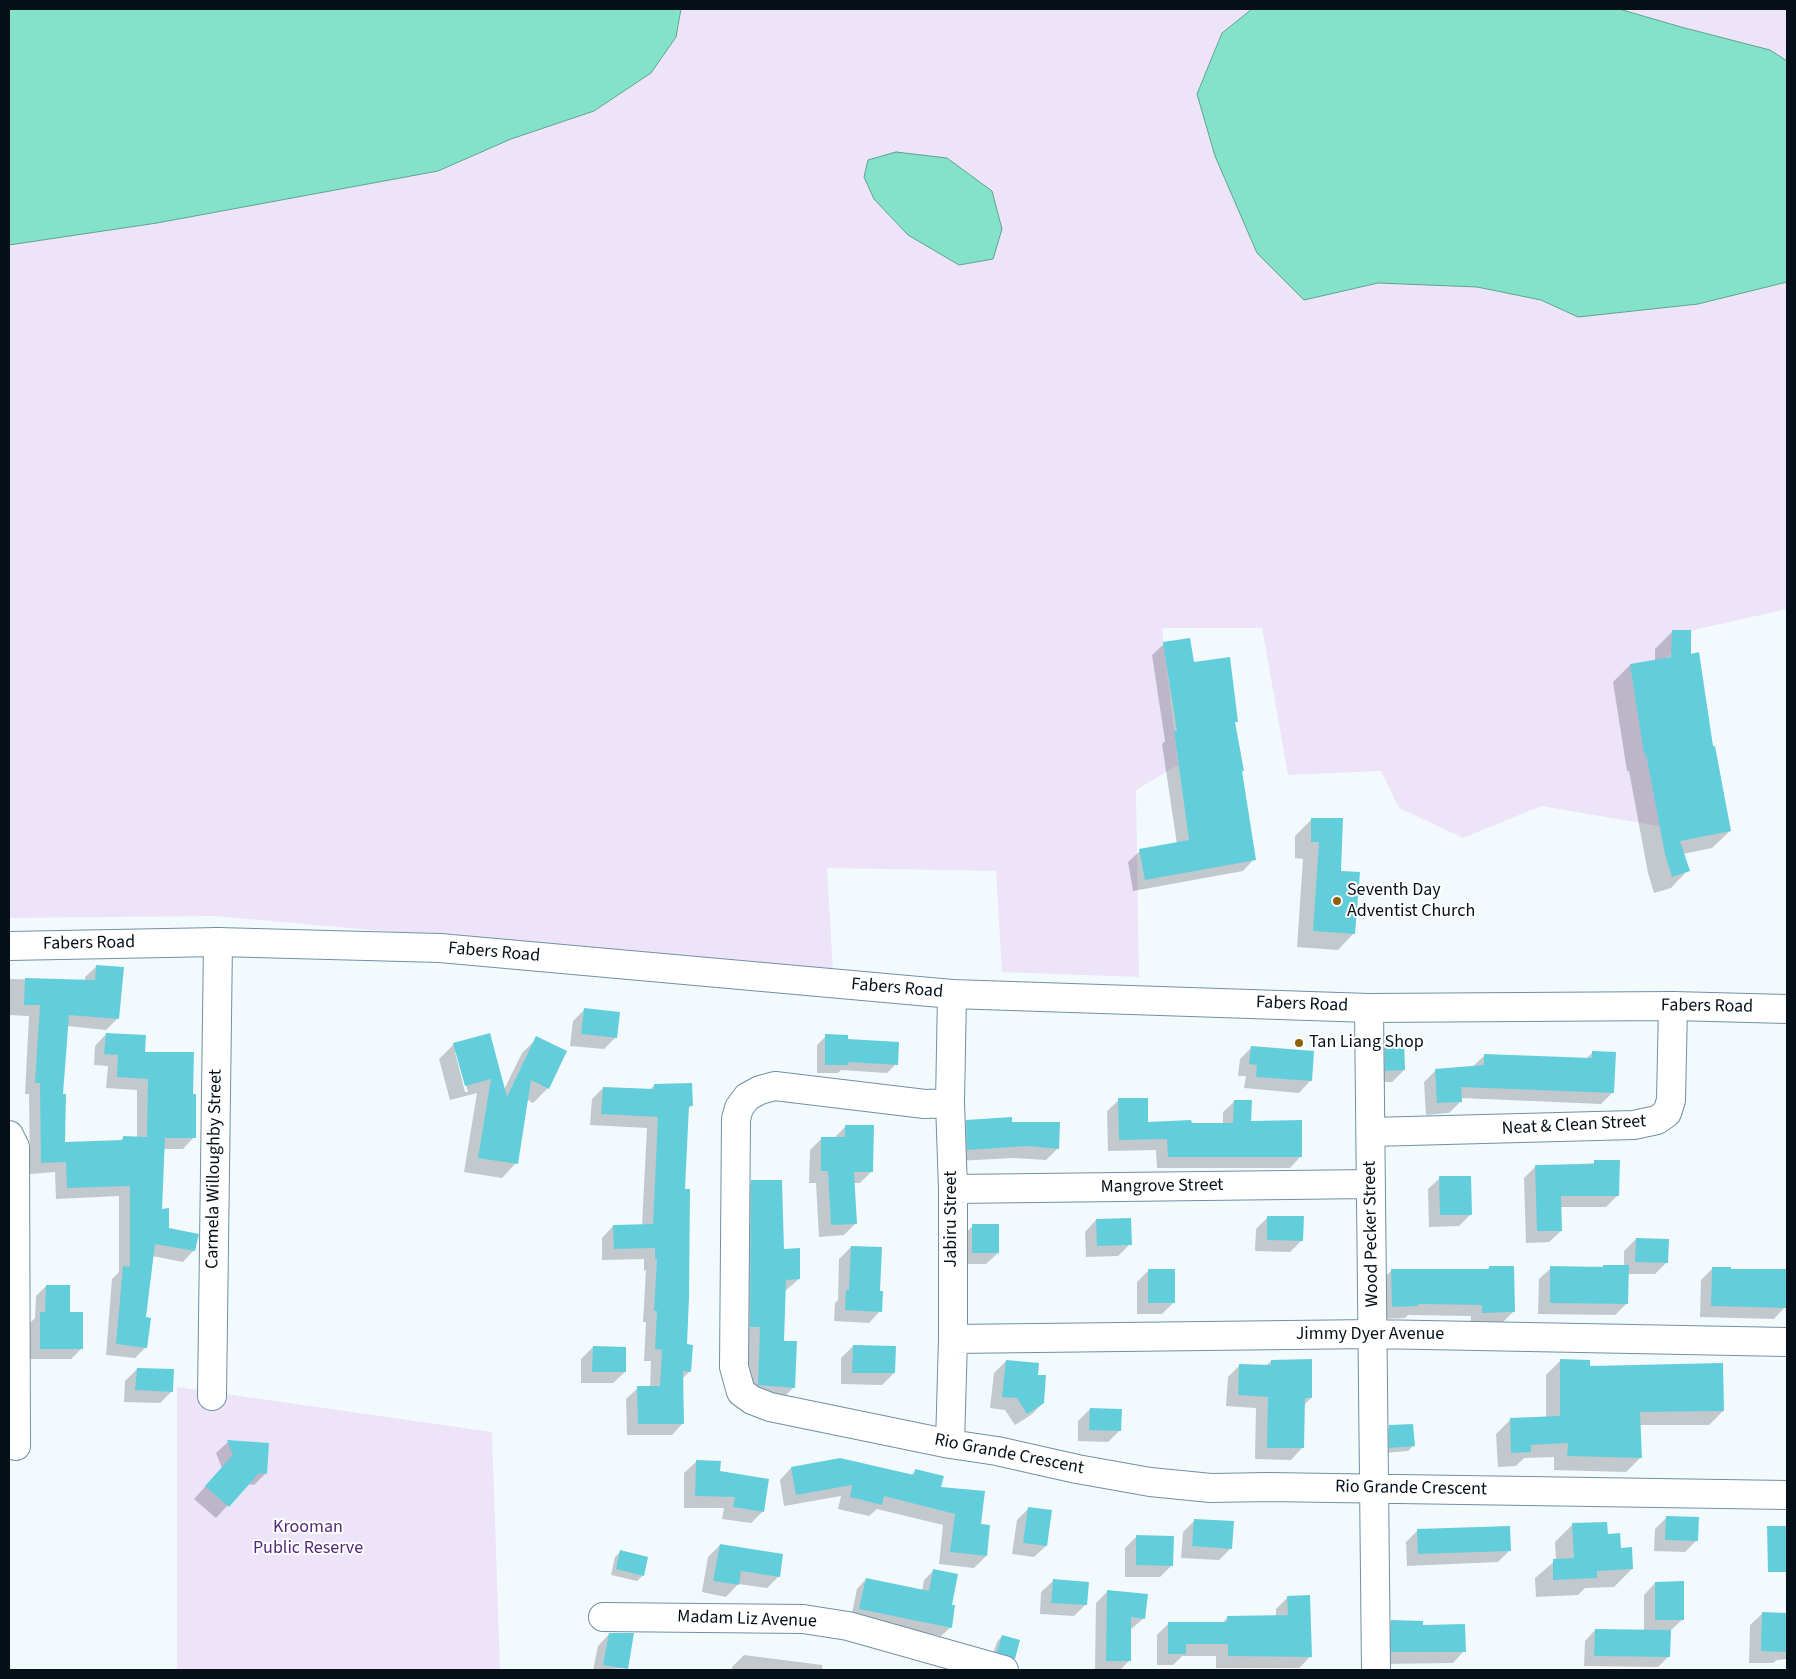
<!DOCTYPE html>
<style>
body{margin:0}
#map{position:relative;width:1796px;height:1679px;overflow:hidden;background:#f3fafe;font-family:"Source Sans 3",sans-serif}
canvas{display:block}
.frame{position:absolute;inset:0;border:10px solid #040f17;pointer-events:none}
</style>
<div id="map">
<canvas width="1796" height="1679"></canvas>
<div class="frame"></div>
</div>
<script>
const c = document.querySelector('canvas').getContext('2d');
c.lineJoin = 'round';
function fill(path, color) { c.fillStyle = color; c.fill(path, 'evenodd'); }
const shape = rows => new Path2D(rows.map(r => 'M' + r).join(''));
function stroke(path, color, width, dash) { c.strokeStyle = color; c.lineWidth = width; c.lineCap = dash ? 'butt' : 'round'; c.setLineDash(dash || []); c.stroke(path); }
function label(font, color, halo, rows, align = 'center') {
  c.font = font + ' "Source Sans 3",sans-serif'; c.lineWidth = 4; c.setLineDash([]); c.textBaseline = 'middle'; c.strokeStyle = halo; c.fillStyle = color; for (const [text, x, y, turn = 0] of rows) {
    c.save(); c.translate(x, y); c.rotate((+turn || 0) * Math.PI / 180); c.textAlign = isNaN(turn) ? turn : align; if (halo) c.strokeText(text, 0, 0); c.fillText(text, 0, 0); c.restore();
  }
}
const green = shape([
 [681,9,1252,9,1222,33,1197,94,1215,156,1257,253,1304,300,1378,283,1477,287,1541,300,1578,317,1698,304,1787,282,1787,609,1694,630,1650,675,1664,827,1541,806,1463,838,1399,808,1381,771,1288,775,1262,628,1162,628,1178,765,1136,790,1139,977,1002,972,996,871,827,868,833,971,214,916,9,918,9,245,157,223,438,171,511,139,593,111,651,73,676,37],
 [1619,9,1787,9,1787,61,1770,50,1681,27],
 [177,1387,492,1432,500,1670,177,1670]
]);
const water = shape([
 [9,9,681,9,676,37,651,73,594,111,511,139,438,171,157,223,9,245,9,9],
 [1252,9,1619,9,1681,27,1770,50,1787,61,1787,282,1698,304,1578,317,1541,300,1477,287,1378,283,1304,300,1257,253,1215,156,1197,94,1222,33,1252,9],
 [896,152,947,158,992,191,1002,229,993,259,959,265,908,235,874,199,864,177,868,160,896,152]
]);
const shadow = shape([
 [1672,632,1712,748,1730,831,1712,848,1683,854,1688,870,1671,888,1654,893,1648,873,1629,771,1627,771,1613,682,1630,665,1655,661,1655,649],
 [1164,644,1193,663,1237,721,1234,724,1243,770,1241,772,1254,859,1243,871,1133,891,1128,862,1140,851,1177,844,1162,744,1165,741,1152,655],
 [1312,819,1354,933,1338,950,1297,947,1303,859,1295,858,1295,836],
 [97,966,117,1019,106,1030,67,1026,62,1096,63,1143,120,1141,124,1137,137,1138,137,1090,106,1088,108,1066,94,1065,95,1046,106,1034,144,1053,191,1095,194,1137,183,1149,163,1149,161,1210,168,1229,194,1250,183,1262,152,1256,144,1318,146,1347,135,1358,106,1355,112,1279,119,1272,119,1196,56,1199,55,1172,30,1174,29,1094,25,1094,29,1016,9,1015,9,979,85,981,85,977],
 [585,1009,616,1037,604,1049,570,1046,573,1021],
 [826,1036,847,1040,896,1064,887,1073,841,1070,838,1073,817,1073,817,1045],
 [537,1038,548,1088,533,1103,526,1099,516,1163,502,1178,464,1172,477,1093,450,1100,439,1059,454,1044,504,1090,522,1053],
 [455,1052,457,1052,468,1092,465,1092],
 [1386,1042,1404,1070,1392,1082,1374,1082,1374,1054],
 [1252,1047,1310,1081,1299,1093,1244,1088,1246,1076,1238,1076,1240,1059],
 [1593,1052,1613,1092,1601,1104,1461,1098,1461,1101,1449,1113,1426,1115,1424,1082,1436,1070,1472,1067,1485,1055,1586,1059],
 [654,1085,692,1105,688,1109,684,1190,685,1346,690,1371,682,1379,683,1423,672,1435,627,1435,626,1399,638,1388,650,1387,651,1361,644,1361,646,1322,643,1322,646,1270,644,1270,644,1259,602,1260,602,1238,613,1226,642,1225,647,1128,590,1125,592,1099,603,1088,650,1090],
 [1119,1100,1147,1123,1190,1124,1223,1124,1223,1112,1235,1101,1250,1122,1301,1156,1290,1168,1157,1168,1156,1150,1108,1151,1107,1111],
 [967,1121,1011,1123,1058,1148,1046,1160,1014,1158,956,1161,955,1133],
 [846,1126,872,1171,860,1183,853,1183,856,1223,844,1235,819,1237,816,1183,809,1183,810,1150,822,1138,834,1138],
 [1618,1162,1618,1195,1606,1207,1560,1207,1561,1231,1549,1242,1526,1243,1524,1178,1536,1166],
 [1440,1178,1471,1214,1459,1226,1429,1227,1428,1189],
 [752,1182,782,1250,799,1279,785,1291,783,1342,794,1387,782,1399,748,1398,749,1338,739,1338,740,1194],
 [1268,1217,1302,1240,1290,1252,1255,1251,1256,1229],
 [1096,1220,1130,1244,1118,1256,1086,1257,1085,1232],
 [973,1226,998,1253,986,1264,961,1264,961,1237],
 [1636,1239,1667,1262,1655,1274,1628,1274,1627,1303,1615,1315,1538,1314,1539,1279,1551,1268,1624,1266,1624,1251],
 [851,1247,879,1292,880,1311,869,1323,834,1321,835,1303,838,1300,839,1259],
 [1490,1267,1514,1311,1502,1323,1471,1324,1471,1316,1408,1315,1405,1318,1381,1319,1380,1282,1392,1270,1486,1270],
 [1713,1268,1785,1307,1774,1319,1700,1317,1701,1280],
 [1149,1270,1174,1302,1162,1314,1137,1314,1137,1282],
 [46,1286,68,1313,81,1349,71,1359,30,1359,30,1323,35,1318,36,1296],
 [853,1346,894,1373,882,1385,841,1384,841,1358],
 [593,1347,625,1372,613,1383,581,1383,581,1359],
 [1006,1361,1037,1376,1043,1403,1031,1415,1015,1425,1005,1410,990,1408,994,1373],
 [1271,1361,1311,1398,1303,1406,1302,1448,1291,1460,1255,1459,1256,1408,1226,1406,1228,1377,1240,1365,1266,1366],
 [1560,1361,1588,1367,1723,1411,1709,1425,1640,1425,1640,1458,1626,1472,1554,1470,1554,1457,1524,1458,1516,1466,1498,1467,1496,1434,1510,1420,1546,1418,1546,1375],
 [137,1369,172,1391,160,1403,124,1402,125,1381],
 [1090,1409,1120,1430,1108,1442,1078,1441,1078,1421],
 [1390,1426,1413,1446,1408,1451,1384,1453,1384,1432],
 [228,1442,266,1473,254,1485,247,1484,216,1518,194,1499,222,1468,216,1453],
 [696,1462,719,1472,763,1511,751,1523,722,1519,724,1508,684,1508,684,1473],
 [791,1468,911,1475,916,1470,940,1488,980,1525,986,1556,974,1568,939,1564,943,1525,877,1509,869,1516,838,1509,841,1496,784,1506,780,1480],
 [1029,1508,1046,1546,1034,1557,1012,1554,1017,1520],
 [1667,1517,1697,1540,1685,1552,1654,1551,1655,1529],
 [1195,1520,1231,1548,1219,1560,1181,1558,1183,1532],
 [1573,1524,1607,1535,1620,1549,1632,1569,1614,1587,1585,1588,1578,1595,1536,1597,1535,1578,1556,1560,1555,1542],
 [1418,1530,1510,1550,1498,1562,1407,1566,1406,1542],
 [1137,1536,1172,1565,1160,1577,1125,1577,1125,1548],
 [720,1545,779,1576,767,1588,738,1584,726,1597,702,1592,708,1557],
 [621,1551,643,1575,637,1581,611,1575,615,1557],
 [934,1570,951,1606,951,1627,941,1636,851,1618,857,1589,866,1579,922,1591,924,1580],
 [1053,1581,1086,1604,1074,1616,1040,1614,1041,1592],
 [1655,1583,1683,1619,1670,1631,1669,1656,1658,1667,1584,1666,1585,1641,1595,1630,1644,1631,1644,1595],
 [1108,1591,1144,1618,1130,1630,1130,1660,1120,1670,1095,1670,1096,1603],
 [1288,1597,1311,1656,1299,1668,1216,1668,1216,1656,1182,1656,1173,1665,1157,1665,1157,1635,1169,1623,1222,1623,1228,1617,1276,1617,1276,1609],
 [1762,1614,1787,1618,1787,1659,1777,1660,1773,1663,1749,1663,1750,1625],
 [1392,1621,1422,1627,1464,1651,1453,1663,1380,1664,1380,1633],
 [609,1634,627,1668,593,1670,598,1646],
 [1002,1636,1013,1658,1008,1664,992,1657,997,1642],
 [744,1655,822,1665,822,1670,732,1670,732,1667]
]);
const building = shape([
 [1672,630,1691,630,1691,654,1699,652,1713,746,1715,746,1731,831,1680,841,1690,871,1672,877,1665,854,1646,754,1644,754,1630,664,1671,657],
 [1190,638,1194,662,1230,657,1238,722,1235,722,1244,771,1242,771,1256,860,1145,880,1139,849,1189,840,1174,731,1177,731,1163,642],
 [1311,818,1343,818,1341,871,1360,872,1355,934,1313,931,1319,842,1311,842],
 [96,965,124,967,119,1019,69,1015,63,1094,66,1094,65,1142,123,1140,123,1136,147,1137,148,1079,117,1077,118,1055,104,1054,106,1033,146,1035,145,1052,194,1052,193,1094,196,1094,196,1138,165,1138,162,1209,169,1208,169,1228,199,1234,195,1251,155,1244,146,1317,151,1318,147,1348,116,1344,123,1266,130,1267,130,1186,67,1188,66,1162,41,1163,40,1083,35,1083,40,1005,24,1005,25,978,95,980],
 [584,1008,620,1012,617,1038,581,1034],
 [490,1033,507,1097,536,1036,567,1051,549,1089,531,1080,518,1164,478,1158,491,1079,465,1086,453,1043],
 [825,1034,848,1035,848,1039,899,1042,898,1065,848,1062,848,1065,825,1065],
 [1404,1040,1405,1070,1385,1071,1385,1041],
 [1251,1046,1314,1051,1312,1081,1256,1077,1257,1065,1249,1064],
 [1592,1051,1616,1052,1614,1093,1461,1087,1462,1102,1437,1103,1435,1069,1484,1065,1484,1054,1592,1058],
 [692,1083,693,1106,689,1106,685,1189,690,1189,689,1298,687,1344,693,1345,691,1372,683,1371,684,1424,638,1424,637,1386,660,1386,662,1350,655,1349,657,1311,654,1311,657,1259,655,1259,655,1248,614,1249,613,1225,653,1224,658,1117,601,1114,603,1087,654,1089,654,1084],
 [1118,1098,1148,1098,1148,1122,1191,1120,1192,1123,1233,1123,1234,1100,1252,1100,1251,1121,1302,1120,1302,1157,1168,1157,1167,1139,1119,1140],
 [1012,1117,1012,1122,1060,1122,1059,1149,1027,1146,967,1150,966,1120],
 [845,1125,874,1125,873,1172,854,1172,857,1224,831,1225,828,1171,821,1171,821,1137,845,1137],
 [1594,1160,1620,1160,1619,1196,1561,1196,1562,1231,1537,1231,1535,1165,1594,1164],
 [1439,1176,1471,1176,1472,1215,1440,1215],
 [751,1180,782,1180,784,1249,800,1248,800,1279,786,1280,784,1341,797,1341,795,1388,758,1385,760,1327,750,1327],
 [1267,1216,1304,1216,1303,1241,1267,1240],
 [1131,1218,1132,1245,1097,1246,1096,1219],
 [972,1224,999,1224,999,1253,972,1253],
 [1636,1238,1669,1239,1668,1263,1635,1262],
 [851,1246,882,1247,880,1291,883,1291,882,1312,845,1310,846,1290,849,1290],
 [1603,1265,1629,1265,1628,1304,1550,1303,1550,1266,1603,1267],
 [1489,1266,1514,1266,1515,1312,1482,1313,1482,1305,1418,1304,1418,1306,1392,1307,1391,1269,1489,1269],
 [1712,1267,1731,1267,1731,1269,1786,1269,1787,1308,1711,1306],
 [1148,1269,1175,1269,1175,1303,1148,1303],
 [46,1285,70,1285,70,1312,83,1312,83,1349,40,1349,40,1312,45,1312],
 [853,1345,896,1346,895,1373,852,1373],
 [593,1346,626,1347,626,1372,592,1372],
 [1312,1359,1312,1398,1305,1398,1304,1448,1267,1448,1268,1397,1238,1395,1239,1364,1271,1365,1271,1360],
 [1560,1359,1590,1360,1590,1366,1723,1363,1724,1411,1640,1412,1642,1458,1567,1456,1568,1443,1531,1445,1531,1452,1511,1453,1510,1418,1560,1416],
 [1006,1360,1039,1363,1038,1375,1046,1375,1044,1403,1027,1414,1017,1398,1002,1397],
 [137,1368,174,1369,173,1392,135,1390],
 [1090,1408,1122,1409,1121,1431,1089,1430],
 [1413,1424,1415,1446,1389,1448,1389,1425],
 [227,1440,269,1443,267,1474,259,1473,229,1507,205,1486,233,1455],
 [840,1458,914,1475,915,1469,944,1476,941,1487,985,1491,981,1524,990,1525,987,1556,950,1552,955,1514,884,1496,882,1505,850,1497,852,1485,796,1495,791,1467],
 [696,1460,721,1461,720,1471,769,1479,764,1512,733,1507,735,1497,695,1496],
 [1028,1507,1052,1510,1047,1546,1023,1543],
 [1666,1516,1699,1517,1698,1541,1665,1540],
 [1194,1519,1234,1521,1232,1549,1192,1546],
 [1607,1522,1608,1534,1620,1533,1621,1548,1632,1547,1633,1569,1597,1571,1597,1578,1553,1580,1553,1559,1574,1558,1572,1523],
 [1510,1526,1511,1551,1418,1554,1417,1529],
 [1767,1526,1787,1526,1787,1572,1768,1572],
 [1136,1535,1174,1536,1173,1566,1136,1565],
 [720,1544,783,1554,780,1577,741,1571,739,1585,713,1581],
 [620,1550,648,1557,644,1576,616,1569],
 [933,1569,958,1574,952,1605,955,1605,952,1628,859,1609,866,1578,929,1591],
 [1053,1579,1089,1582,1087,1605,1051,1603],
 [1684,1581,1684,1620,1655,1620,1655,1582],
 [1107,1590,1148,1594,1145,1619,1131,1617,1131,1661,1106,1661],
 [1310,1595,1312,1657,1228,1656,1228,1644,1186,1644,1186,1654,1168,1654,1168,1622,1227,1622,1227,1616,1288,1615,1287,1596],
 [1762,1612,1787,1613,1786,1652,1761,1651],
 [1391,1620,1423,1621,1423,1625,1465,1624,1466,1652,1391,1652],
 [1595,1629,1671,1630,1670,1657,1594,1656],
 [609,1633,634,1633,628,1669,603,1665],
 [1002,1635,1020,1640,1015,1659,997,1652]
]);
const minor = shape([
 [1369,1008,1376,1670],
 [950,1103,925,1104,775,1086,760,1090,747,1097,739,1108,736,1119,734,1367,741,1392,752,1400,770,1407,950,1444,997,1451,1077,1469,1150,1482,1211,1488,1268,1487,1787,1495],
 [1371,1132,1634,1125,1657,1120,1667,1113,1671,1100,1673,1006],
 [9,1135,15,1147,16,1446],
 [953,1189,1371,1184],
 [953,1339,1373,1334,1787,1342],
 [212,1396,218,942],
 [950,1444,953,1339,953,1189,950,1103,952,994],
 [603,1617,803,1619,848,1626,1004,1670]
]);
const major = shape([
 [9,946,218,942,440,948,952,994,1369,1008,1673,1006,1787,1009]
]);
const markers = [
 [1337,901,5,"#90610b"],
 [1299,1043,5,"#90610b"]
];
const poiNames = [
 ["Seventh Day",1347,891],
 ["Adventist Church",1347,912],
 ["Tan Liang Shop",1309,1043]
];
const streetNames = [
 ["Fabers Road",89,944,-1],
 ["Fabers Road",494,953,5],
 ["Fabers Road",897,989,5],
 ["Fabers Road",1302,1005,2],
 ["Fabers Road",1707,1007,1],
 ["Neat & Clean Street",1574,1126,-3],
 ["Carmela Willoughby Street",215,1169,-89],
 ["Mangrove Street",1162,1187,-1],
 ["Jabiru Street",952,1219,-90],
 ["Wood Pecker Street",1372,1234,-91],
 ["Jimmy Dyer Avenue",1370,1335],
 ["Rio Grande Crescent",1009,1455,11],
 ["Rio Grande Crescent",1411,1489,1],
 ["Madam Liz Avenue",747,1620,2]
];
const parkNames = [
 ["Krooman",308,1528],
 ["Public Reserve",308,1549]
];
fill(green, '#ede4fa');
fill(water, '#83e2c7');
stroke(water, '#5da392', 1);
fill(shadow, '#0003');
fill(building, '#63cedb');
stroke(minor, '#718fa5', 30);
stroke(major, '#718fa5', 30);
stroke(minor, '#fff', 28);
stroke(major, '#fff', 28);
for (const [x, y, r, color] of markers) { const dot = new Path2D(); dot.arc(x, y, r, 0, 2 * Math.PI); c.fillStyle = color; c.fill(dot); stroke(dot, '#fff', 2); }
label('18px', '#040f17', '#fff', poiNames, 'left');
label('18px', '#040f17', '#fff', streetNames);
label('18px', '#512978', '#fff', parkNames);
</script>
